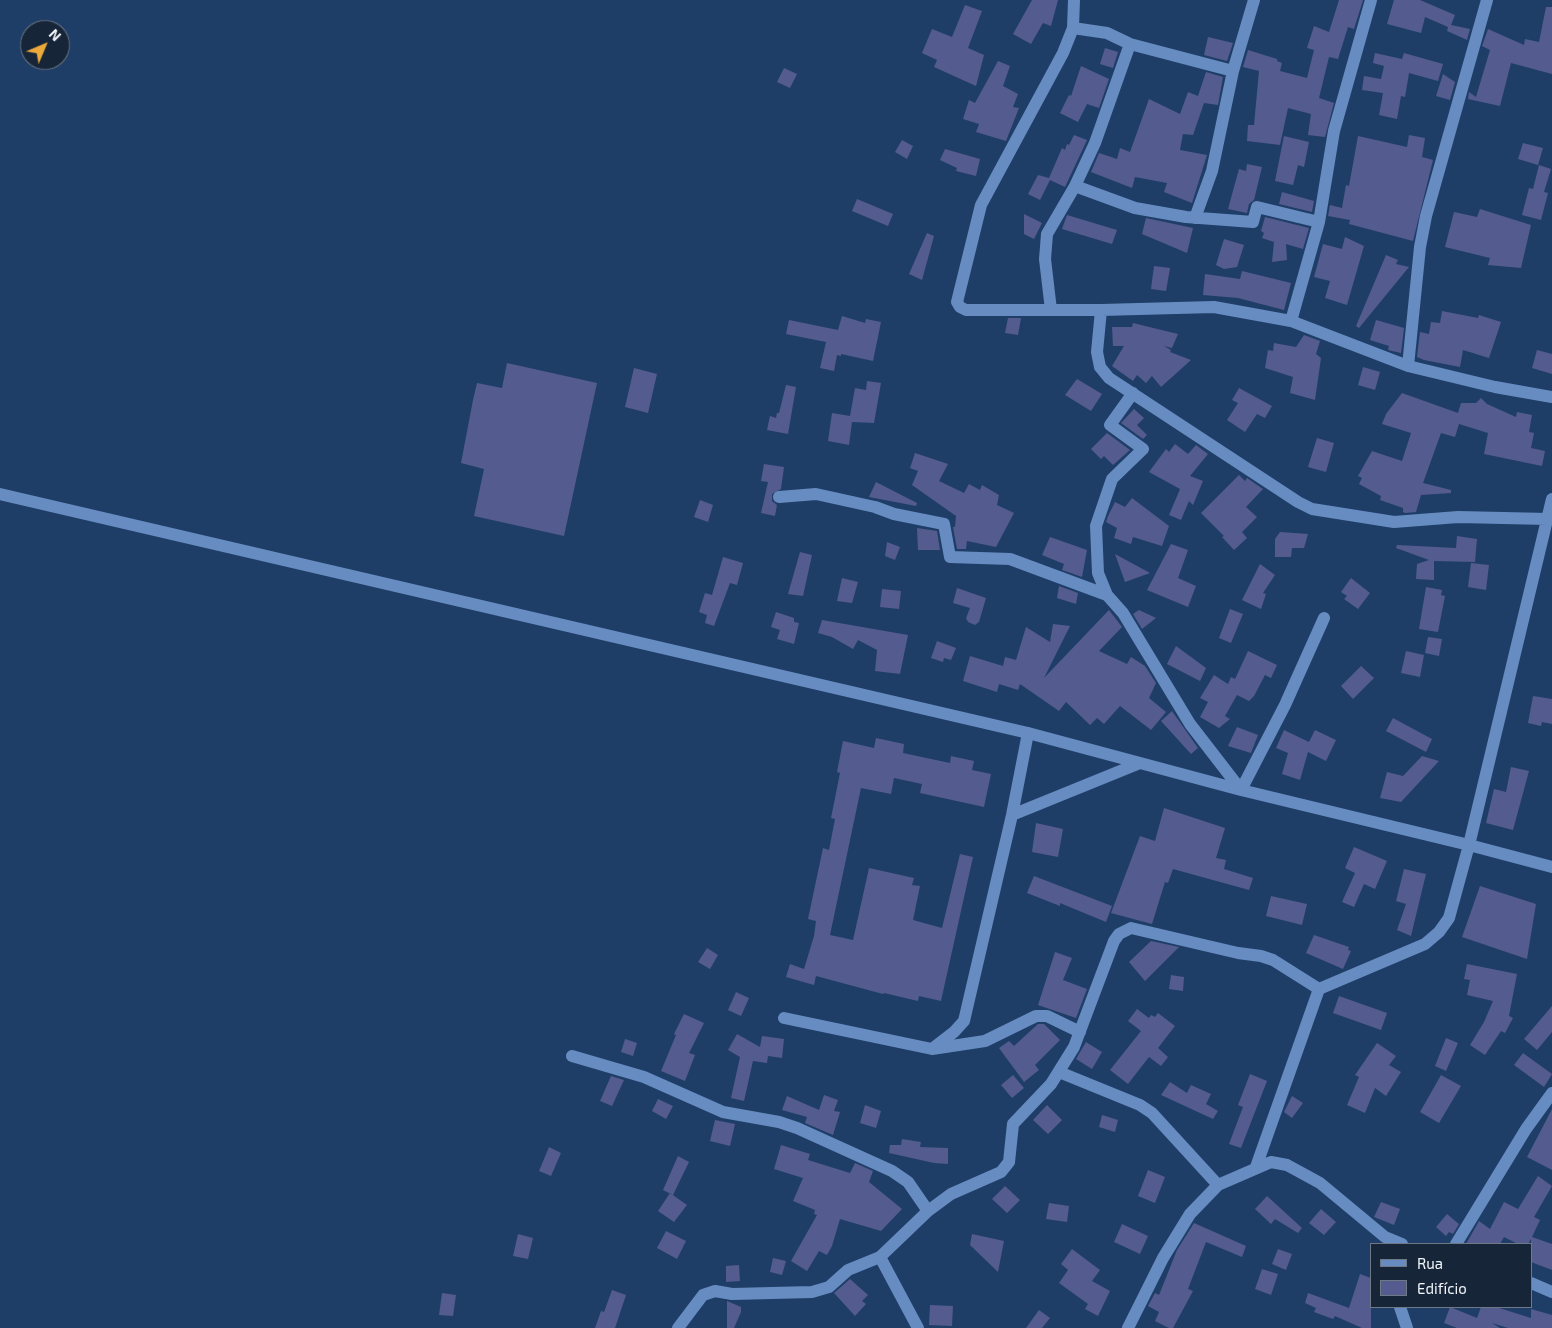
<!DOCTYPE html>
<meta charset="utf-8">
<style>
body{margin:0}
#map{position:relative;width:1552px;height:1328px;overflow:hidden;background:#1f3e67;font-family:"Exo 2",sans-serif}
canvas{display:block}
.legend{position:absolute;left:1370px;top:1243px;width:162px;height:65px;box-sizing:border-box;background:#172538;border:1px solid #6e7886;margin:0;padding:6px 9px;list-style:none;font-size:15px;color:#f1f5fa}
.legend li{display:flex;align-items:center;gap:10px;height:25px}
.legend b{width:25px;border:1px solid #6e7886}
.north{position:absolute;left:20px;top:20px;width:50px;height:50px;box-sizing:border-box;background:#172538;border:1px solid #6e7886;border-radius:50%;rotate:45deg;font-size:14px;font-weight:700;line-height:20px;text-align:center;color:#f1f5fa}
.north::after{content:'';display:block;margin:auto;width:18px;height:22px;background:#eba93a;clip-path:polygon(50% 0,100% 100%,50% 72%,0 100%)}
</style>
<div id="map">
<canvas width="1552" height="1328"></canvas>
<ul class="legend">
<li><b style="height:6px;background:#668cc1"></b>Rua</li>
<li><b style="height:14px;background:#545b8e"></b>Edifício</li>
</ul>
<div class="north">N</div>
</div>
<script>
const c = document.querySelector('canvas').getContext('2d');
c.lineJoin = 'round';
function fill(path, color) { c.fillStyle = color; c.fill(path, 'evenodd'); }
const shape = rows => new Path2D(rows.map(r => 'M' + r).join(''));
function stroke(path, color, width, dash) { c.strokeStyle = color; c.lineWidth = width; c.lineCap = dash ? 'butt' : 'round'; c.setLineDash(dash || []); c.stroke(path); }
const building = shape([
 [1032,0,1058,0,1051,26,1043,23,1031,44,1013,34],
 [1339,0,1363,0,1354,29,1348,27,1338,59,1329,57,1319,98,1334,103,1325,137,1308,135,1311,114,1288,108,1280,145,1247,141,1248,125,1254,125,1259,71,1243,67,1248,50,1277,59,1277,61,1282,63,1280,71,1307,78,1314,50,1307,48,1314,26,1329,32],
 [1394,0,1420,0,1455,15,1451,25,1470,29,1467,40,1447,31,1448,27,1425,17,1421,33,1387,24],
 [965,5,982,11,968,48,984,55,976,86,934,67,937,60,922,53,932,29,952,37],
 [1546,7,1552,7,1552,74,1511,63,1500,106,1468,99,1469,92,1476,97,1490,50,1482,46,1488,29,1524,45,1525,39,1539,42],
 [1208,37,1233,43,1227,61,1204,55],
 [1105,48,1118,52,1113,68,1100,64],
 [1375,53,1402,59,1404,53,1443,64,1438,81,1409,73,1405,97,1401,96,1397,119,1379,115,1383,93,1362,90,1364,76,1381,79,1384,66,1373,63],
 [998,61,1010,66,1003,86,1018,94,1013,107,1019,108,1006,141,976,132,979,124,963,119,969,100,975,103],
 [1081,66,1109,79,1099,108,1087,104,1078,122,1060,113,1069,95,1071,96],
 [784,68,797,74,790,88,777,82],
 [1206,72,1223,77,1218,105,1204,103,1193,135,1183,134,1180,150,1207,155,1192,203,1164,192,1167,183,1135,177,1132,188,1091,172,1099,153,1117,159,1120,148,1130,152,1149,99,1180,114,1188,92,1198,96],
 [1443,74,1455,82,1450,100,1436,96],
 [1074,135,1087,140,1065,187,1050,180,1040,200,1028,194,1038,175,1049,178,1062,148,1065,150,1067,144,1069,145],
 [1409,135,1425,138,1422,157,1433,160,1413,241,1349,224,1350,220,1328,216,1330,205,1342,208,1346,185,1349,186,1358,136,1407,147],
 [1284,136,1309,142,1304,167,1298,165,1293,185,1275,181],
 [902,140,913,146,907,159,895,152],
 [1523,143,1543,148,1538,165,1518,159],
 [945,149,980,159,976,176,956,171,957,168,940,160],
 [1247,164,1262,167,1254,200,1249,204,1247,213,1228,209,1239,169,1246,171],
 [1539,165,1551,169,1544,192,1548,193,1541,220,1522,215,1529,188,1533,189],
 [1282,192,1314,201,1312,212,1279,204],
 [857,199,893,214,888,226,852,211],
 [1480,209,1531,225,1521,268,1488,265,1490,258,1445,247,1454,212,1477,217],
 [1024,214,1042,223,1034,239,1024,234],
 [1067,215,1117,230,1112,244,1062,229],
 [1265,217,1309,228,1303,249,1286,244,1287,260,1272,262,1274,242,1262,238,1264,233,1261,231],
 [1146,218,1193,228,1187,253,1142,234],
 [927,233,934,236,922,280,909,274],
 [1345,237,1364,246,1347,305,1325,298,1330,281,1314,277,1323,244,1342,249],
 [1224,239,1244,245,1237,267,1224,269,1216,265],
 [1386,255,1398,260,1396,264,1409,267,1359,328,1356,326],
 [1154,266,1170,268,1166,291,1151,289],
 [1242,271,1291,283,1284,310,1238,298,1203,295,1205,274,1240,279],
 [1442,311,1478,318,1479,315,1501,322,1489,358,1463,350,1460,367,1424,360,1417,357,1420,332,1429,334,1431,322,1440,323],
 [842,316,865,323,866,319,881,322,873,361,841,354,841,356,837,355,834,371,820,368,826,342,786,334,789,320,838,330],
 [1008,318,1021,318,1018,335,1005,333],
 [1376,320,1404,328,1401,353,1388,350,1389,346,1370,340],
 [1133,323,1178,334,1172,348,1164,346,1171,350,1170,352,1191,360,1161,387,1152,376,1146,383,1137,375,1133,381,1112,366,1124,346,1113,346,1112,327,1132,327],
 [1304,335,1320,341,1316,354,1321,358,1315,400,1290,393,1293,377,1265,368,1268,350,1273,351,1274,343,1296,347],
 [1537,350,1552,354,1552,374,1532,368],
 [507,363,597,383,564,536,474,516,484,469,461,463,473,400,477,383,502,388],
 [1363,367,1380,372,1375,390,1358,385],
 [634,368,657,374,648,413,625,407],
 [1077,379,1102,394,1091,411,1065,395],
 [867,381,881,383,874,423,852,422,849,445,828,441,832,413,850,416,855,388,866,390],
 [786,385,796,387,788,434,767,430,770,416,776,418,777,413,779,413],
 [1239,388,1272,406,1265,418,1257,414,1245,432,1227,420,1238,403,1232,400],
 [1402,393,1458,413,1461,403,1476,403,1481,398,1487,404,1516,417,1517,412,1532,415,1529,432,1534,433,1531,448,1545,451,1542,466,1484,454,1488,433,1459,424,1455,437,1441,433,1423,483,1451,490,1451,493,1421,495,1416,512,1405,513,1403,512,1403,508,1380,500,1381,496,1359,484,1362,478,1358,476,1372,451,1402,461,1411,433,1382,424,1386,414],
 [1134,409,1144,418,1137,425,1147,435,1143,439,1121,423],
 [1107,433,1130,450,1113,465,1104,456,1101,459,1091,449],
 [1317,438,1334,443,1326,472,1308,467],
 [1175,444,1188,454,1196,445,1208,454,1190,476,1203,481,1193,505,1189,501,1181,520,1169,515,1180,489,1149,472,1166,449,1169,452],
 [915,453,948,464,939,481,964,493,969,484,980,490,982,485,999,495,997,505,1014,513,996,547,967,541,966,549,957,549,953,527,955,527,956,516,912,485,918,471,910,468],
 [764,464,784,467,781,489,772,494,772,501,777,505,775,516,761,513,768,482,761,481],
 [1239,475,1245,481,1247,478,1263,489,1246,507,1257,517,1242,532,1247,538,1234,550,1222,537,1224,536,1201,513],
 [876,482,917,503,916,506,869,497],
 [1132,498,1169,526,1162,546,1133,537,1131,544,1114,538,1117,528,1106,522,1108,516,1115,502,1125,507],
 [700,500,713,505,708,522,694,517],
 [917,528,937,531,940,550,918,550],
 [1280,532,1308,534,1304,548,1292,548,1291,557,1275,557,1275,539],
 [1457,536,1477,539,1475,562,1434,561,1434,580,1416,579,1417,564,1429,560,1396,548,1397,545,1456,548],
 [1050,537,1087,550,1082,577,1062,570,1064,564,1042,555],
 [887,542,900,547,895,560,885,556],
 [1171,544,1188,550,1178,578,1196,586,1188,607,1147,590],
 [800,552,812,555,803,596,788,594],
 [1115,554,1150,573,1125,582],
 [723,557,743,563,737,585,730,583,714,626,705,623,707,615,699,612,705,593,712,595],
 [1471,563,1489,565,1486,590,1468,587],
 [1260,564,1275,575,1263,593,1266,594,1261,609,1242,600],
 [842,578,858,582,852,603,837,601],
 [1351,578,1370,593,1358,609,1344,599,1347,596,1341,592],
 [1059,586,1078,593,1076,604,1057,598],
 [1426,587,1442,590,1441,595,1445,596,1438,632,1419,629],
 [957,588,986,598,979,622,975,625,968,622,966,618,970,608,953,603],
 [882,589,901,591,899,609,880,607],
 [1230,609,1243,614,1231,643,1219,638],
 [1109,610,1122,627,1099,651,1127,664,1131,657,1145,666,1156,683,1149,698,1166,712,1151,730,1120,706,1104,724,1097,718,1090,725,1066,702,1059,711,1020,684,1018,690,999,684,997,692,963,681,970,656,1003,666,1005,657,1016,660,1026,627,1050,642,1053,624,1070,626,1044,678],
 [1139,610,1156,618,1142,629,1133,614],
 [776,612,794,618,794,622,799,623,794,644,777,639,780,630,771,627],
 [822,620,908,635,900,674,875,671,877,650,858,640,853,649,832,637,818,633],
 [1428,637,1442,639,1439,656,1425,653],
 [937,641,956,648,951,660,944,658,943,662,931,658],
 [1176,646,1206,668,1200,681,1167,664],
 [1248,651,1277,665,1271,678,1265,675,1254,696,1249,701,1237,695,1225,716,1230,719,1219,728,1200,717,1208,702,1200,698,1214,675,1228,684,1231,677,1235,679],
 [1406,651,1424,655,1420,677,1401,673],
 [1361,666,1374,678,1353,699,1341,686],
 [1533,696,1552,699,1552,724,1542,722,1541,726,1528,723],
 [1172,711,1198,748,1191,754,1161,721],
 [1393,718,1432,739,1426,752,1386,731],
 [1237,727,1258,735,1251,753,1228,746],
 [1284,730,1309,742,1315,730,1336,740,1326,761,1308,752,1300,780,1282,774,1288,753,1276,748],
 [876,738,904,744,903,753,950,763,951,756,974,761,972,770,991,774,984,807,920,793,922,784,894,778,891,794,861,788,830,935,853,940,869,868,914,878,912,885,920,886,913,920,942,928,960,854,973,857,941,1001,919,996,918,1001,884,993,883,994,816,976,814,985,786,977,790,964,804,969,814,936,816,921,808,919,823,848,829,850,835,819,831,818,840,773,837,772,843,741,874,748],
 [1422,756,1439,761,1401,802,1380,798,1387,772,1403,776],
 [1511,767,1529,771,1513,830,1486,823,1494,789,1506,792],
 [1164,808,1225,828,1216,858,1226,860,1224,869,1253,878,1249,890,1173,869,1168,883,1165,882,1152,924,1111,913,1140,836,1155,841],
 [1036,823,1063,829,1058,857,1032,852],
 [1354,847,1387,861,1375,889,1364,884,1354,907,1342,902,1355,873,1345,868],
 [1404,869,1426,874,1411,936,1397,930,1406,904,1396,901],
 [1034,876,1112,906,1106,922,1060,903,1060,906,1027,893],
 [1480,886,1536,904,1527,959,1462,937],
 [1271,896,1307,904,1302,925,1266,916],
 [1314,935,1349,947,1348,950,1351,951,1343,969,1306,953],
 [1151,941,1179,947,1145,981,1129,962],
 [707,948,718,955,710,969,698,962],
 [1055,952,1072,958,1063,980,1087,989,1076,1018,1038,1005],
 [1467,964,1517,974,1509,1016,1513,1018,1505,1033,1501,1031,1485,1055,1470,1045,1484,1022,1493,1001,1467,995,1470,980,1464,979],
 [1171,975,1184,977,1183,991,1169,989],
 [736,992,749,998,741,1016,728,1010],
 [1339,996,1387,1013,1381,1030,1333,1013],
 [1552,1006,1552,1032,1537,1050,1524,1039],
 [1137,1009,1149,1018,1151,1015,1155,1017,1158,1013,1175,1026,1158,1048,1168,1057,1161,1066,1149,1057,1128,1084,1110,1070,1141,1031,1128,1021],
 [684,1014,704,1023,689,1053,695,1055,685,1081,661,1071,676,1035,674,1034],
 [1038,1024,1044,1024,1060,1040,1035,1065,1039,1070,1024,1082,999,1048,1009,1041,1014,1046],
 [737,1034,760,1047,762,1036,784,1039,782,1058,768,1056,767,1063,753,1061,744,1101,731,1098,740,1057,728,1050],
 [1446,1038,1458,1043,1446,1071,1435,1066],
 [625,1039,637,1043,633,1056,621,1052],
 [1086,1042,1102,1052,1092,1069,1076,1059],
 [1377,1043,1396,1056,1389,1065,1401,1072,1386,1096,1375,1088,1365,1113,1347,1105,1359,1077,1355,1075],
 [1523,1053,1552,1074,1544,1087,1514,1065],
 [1250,1074,1267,1081,1241,1148,1229,1144,1243,1107,1238,1105],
 [1013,1075,1024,1088,1012,1098,1001,1085],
 [1441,1075,1461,1086,1439,1123,1420,1112],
 [611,1076,624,1080,612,1106,600,1101],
 [1170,1082,1187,1093,1191,1085,1211,1094,1206,1104,1218,1111,1213,1119,1161,1095],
 [824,1095,838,1100,834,1111,840,1112,833,1135,805,1123,807,1117,782,1110,787,1096,819,1110],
 [1292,1096,1303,1103,1292,1118,1284,1112],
 [658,1099,673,1106,666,1119,652,1111],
 [865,1105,881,1111,876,1128,860,1123],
 [1047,1105,1062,1120,1048,1134,1033,1120],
 [1552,1109,1552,1170,1527,1157],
 [1102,1115,1118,1120,1115,1132,1099,1127],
 [715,1120,735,1124,730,1146,710,1141],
 [902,1139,921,1142,920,1147,948,1148,948,1164,934,1163,889,1153,890,1145,901,1145],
 [781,1145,810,1154,808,1160,850,1173,855,1163,873,1171,869,1182,902,1209,881,1231,840,1219,832,1246,827,1255,819,1251,807,1271,791,1261,817,1215,814,1214,815,1210,793,1201,803,1178,774,1169],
 [549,1147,561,1153,551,1176,539,1171],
 [678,1156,689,1162,673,1195,663,1190],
 [1148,1170,1165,1177,1155,1203,1138,1196],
 [1538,1176,1552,1186,1534,1217,1540,1220,1532,1237,1552,1244,1552,1270,1531,1262,1531,1239,1528,1244,1518,1244,1504,1237,1500,1244,1466,1244,1479,1221,1490,1229,1504,1202,1518,1209],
 [1005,1186,1020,1200,1007,1213,992,1199],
 [670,1193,687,1205,674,1222,658,1211],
 [1267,1196,1302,1228,1298,1233,1275,1219,1271,1224,1255,1209],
 [1381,1202,1400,1209,1394,1225,1374,1217],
 [1049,1203,1069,1206,1067,1222,1046,1219],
 [1321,1209,1336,1222,1324,1235,1309,1223],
 [1447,1214,1459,1224,1453,1234,1449,1232,1446,1236,1436,1227],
 [1194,1223,1246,1246,1242,1257,1206,1242,1188,1289,1193,1291,1173,1328,1169,1328,1155,1321,1159,1312,1148,1306,1155,1293,1159,1295,1177,1250],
 [1122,1224,1148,1236,1140,1254,1114,1242],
 [666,1231,686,1241,677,1259,657,1248],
 [518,1234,533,1238,528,1259,513,1256],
 [972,1234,1004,1241,998,1272,970,1245],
 [1072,1249,1100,1270,1092,1281,1110,1291,1098,1316,1085,1309,1088,1304,1059,1283,1068,1270,1061,1264],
 [1278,1249,1292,1254,1286,1270,1272,1264],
 [773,1258,786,1261,782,1275,770,1272],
 [739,1265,740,1281,726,1282,726,1266],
 [1262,1269,1278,1274,1271,1295,1255,1289],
 [1360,1274,1371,1278,1371,1328,1362,1328,1335,1316,1333,1319,1314,1312,1316,1308,1305,1303,1308,1293,1349,1308],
 [850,1279,868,1295,862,1301,866,1304,855,1316,834,1293],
 [612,1290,626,1295,615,1328,595,1328,601,1311,604,1312],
 [442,1293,456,1295,453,1316,439,1315],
 [727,1301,741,1307,741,1312,734,1328,727,1328],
 [930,1305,953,1306,952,1326,929,1325],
 [1450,1307,1477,1318,1481,1307,1496,1307,1531,1318,1531,1309,1552,1315,1552,1328,1508,1328,1492,1323,1500,1328,1457,1328,1444,1323],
 [1039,1310,1050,1318,1042,1328,1026,1328]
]);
const minor = shape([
 [1074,0,1073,28,1063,53,981,205,957,302,960,307,966,310,1101,310,1214,307,1291,321,1408,366,1495,387,1552,397],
 [1073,28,1107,33,1130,44,1233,71],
 [1075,186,1135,208,1186,217,1253,222,1257,207,1319,222],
 [1195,218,1212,171,1233,71,1254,0],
 [1051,310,1045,259,1047,234,1075,186,1095,143,1130,44],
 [1101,310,1097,352,1100,367,1109,378,1298,502,1312,509,1394,522,1458,517,1548,519],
 [1291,321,1319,222,1334,131,1371,0],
 [1408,366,1420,247,1426,216,1487,0],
 [1133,393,1110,425,1143,449,1112,479,1096,526,1098,573,1107,595,1123,613,1190,724,1241,790,1285,705,1324,618],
 [0,494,1028,733,1241,790,1469,845,1449,918,1439,932,1425,944,1319,989,1256,1167],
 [779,497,816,494,875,507,894,514,944,524,950,557,1010,559,1107,595],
 [1552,499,1469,845,1552,867],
 [1012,815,1140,763],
 [784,1018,932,1049,985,1041,1036,1016,1047,1016,1080,1032],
 [932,1049,954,1032,964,1021,1012,815,1028,733],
 [572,1056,644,1077,723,1112,779,1122,797,1128,892,1171,908,1182,928,1211],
 [1059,1072,1140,1105,1152,1113,1218,1185],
 [1456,1244,1526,1129,1552,1093],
 [880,1257,918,1328],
 [1531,1283,1552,1292],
 [1400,1307,1407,1328],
 [678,1328,703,1295,715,1291,732,1294,812,1292,829,1287,848,1270,880,1257,928,1211,951,1194,1001,1172,1009,1162,1013,1124,1051,1084,1074,1047,1114,941,1119,934,1131,928,1238,953,1261,956,1273,960,1319,989],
 [1128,1328,1163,1258,1190,1214,1218,1185,1271,1162,1287,1165,1320,1183,1385,1237,1402,1244]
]);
fill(building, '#545b8e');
stroke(minor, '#668cc1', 12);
</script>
